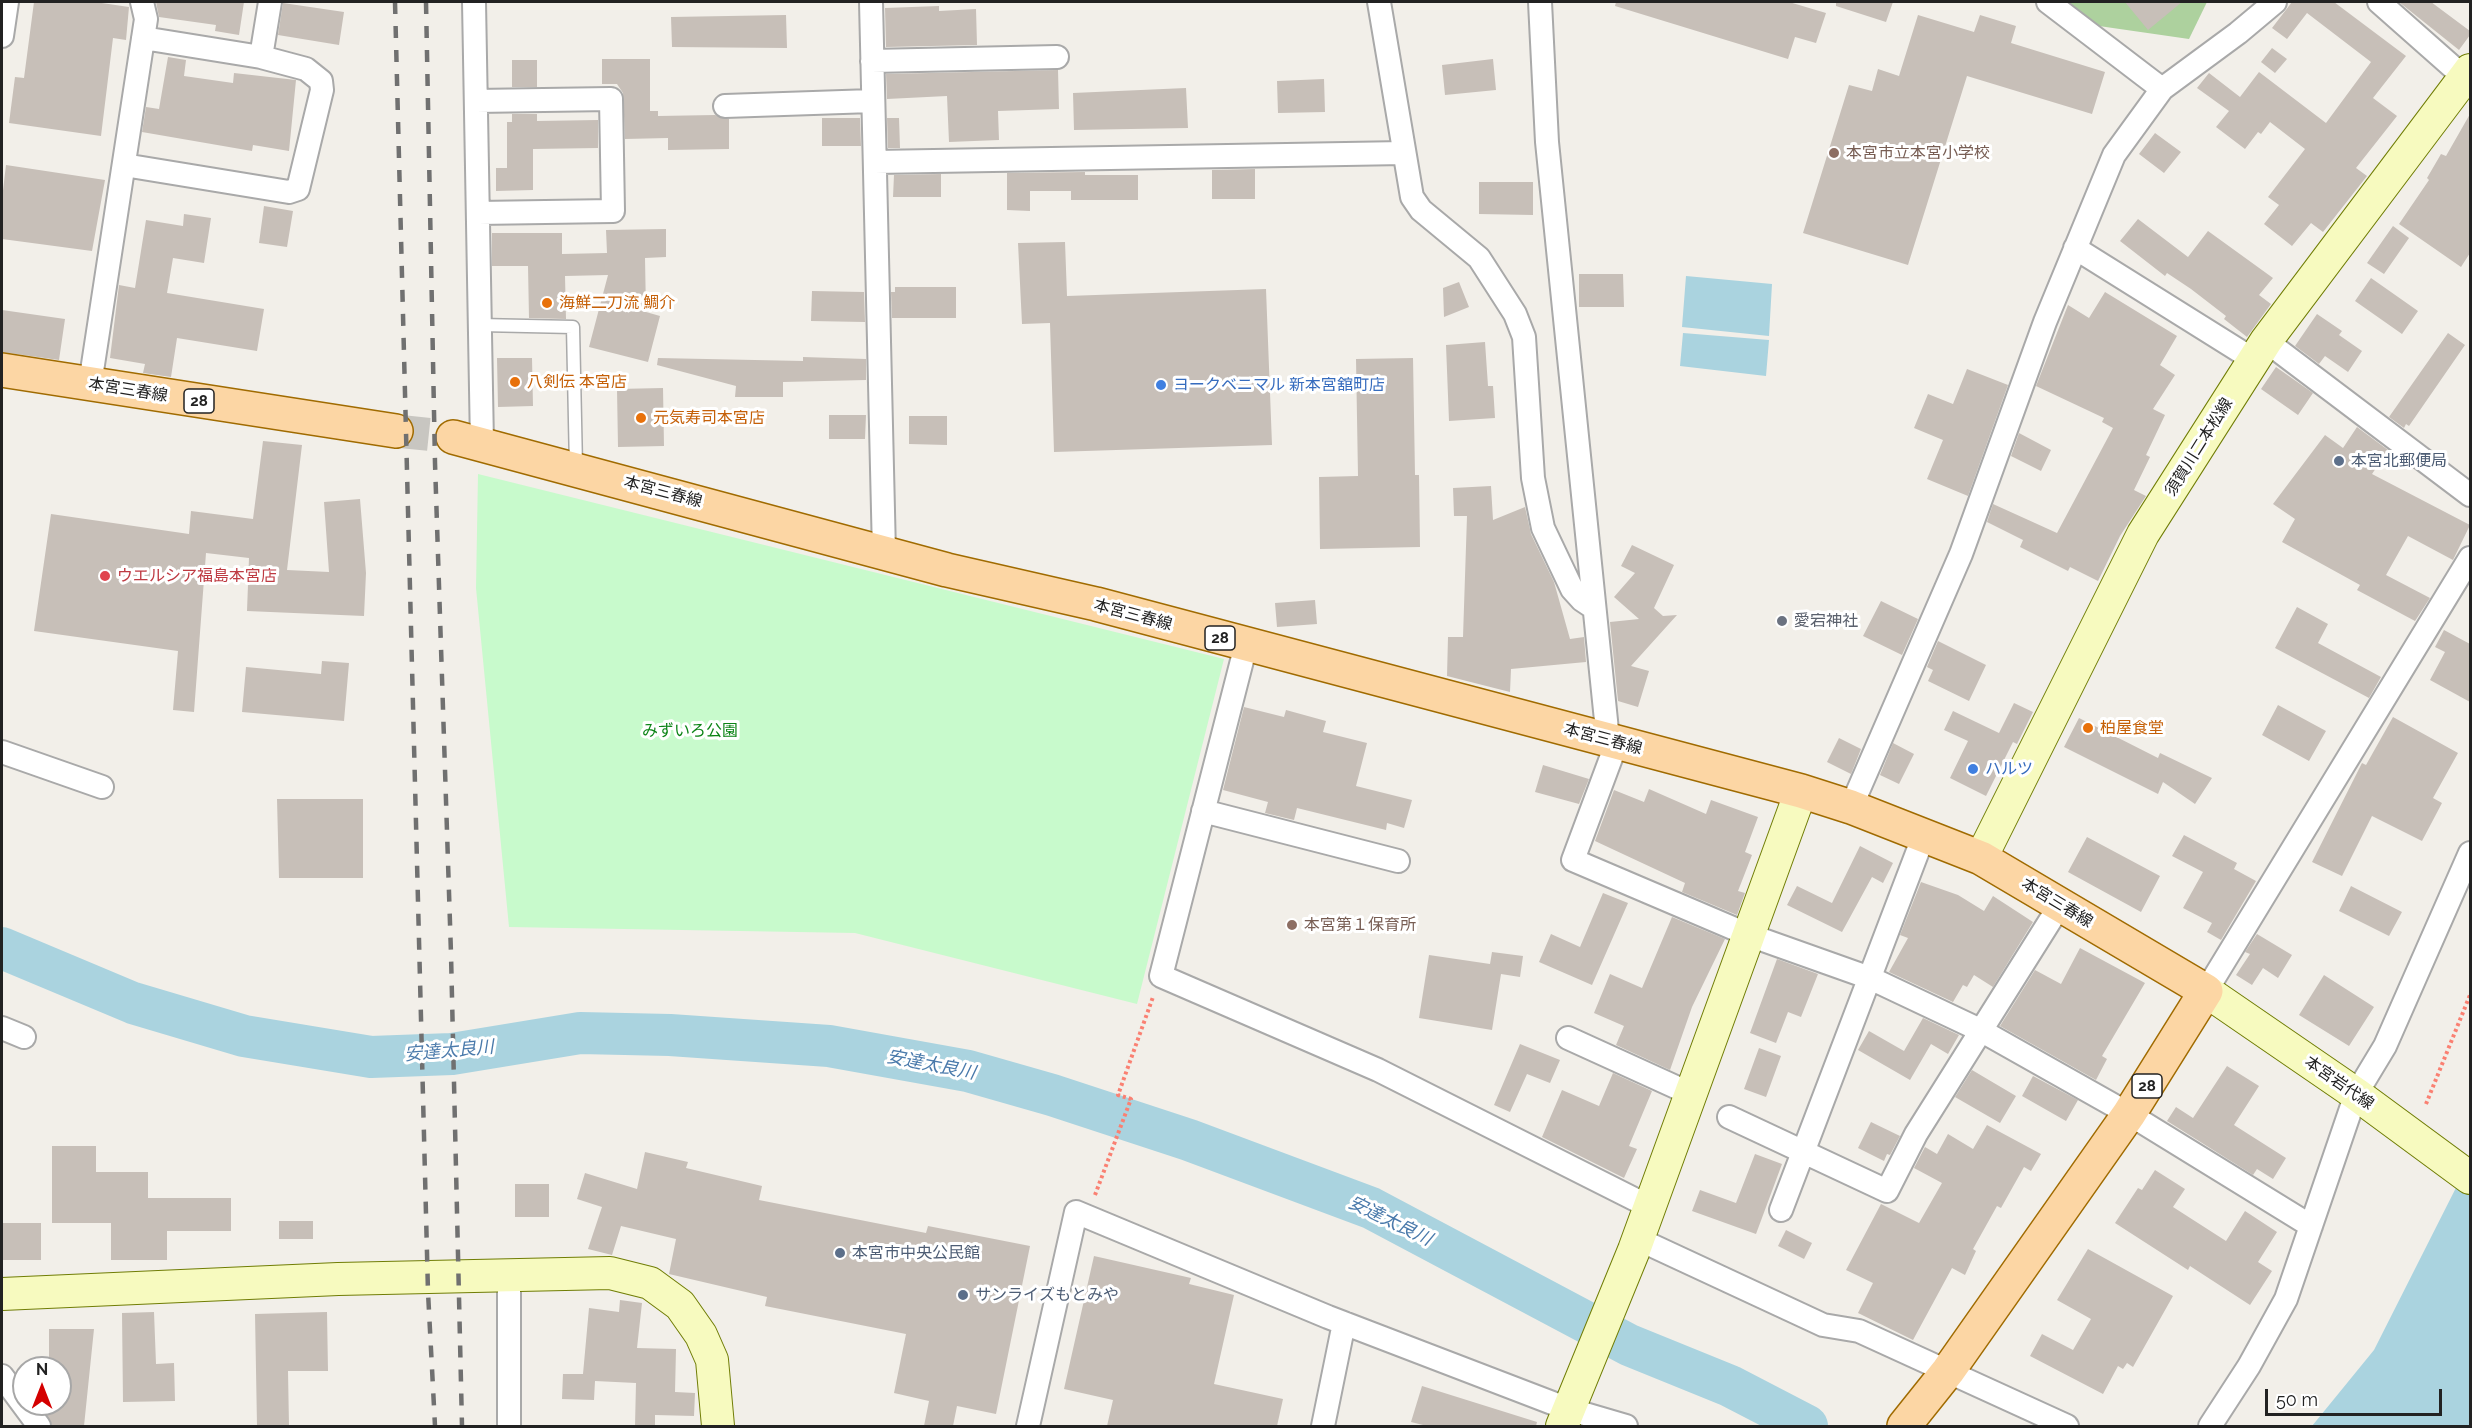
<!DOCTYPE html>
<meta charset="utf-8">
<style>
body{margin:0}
#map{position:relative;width:2472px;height:1428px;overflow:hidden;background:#f2efe9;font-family:Raleway,sans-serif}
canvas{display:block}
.frame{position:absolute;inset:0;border:3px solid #222;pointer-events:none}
.north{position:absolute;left:12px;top:1356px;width:60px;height:60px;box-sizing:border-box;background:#fff;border:2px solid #a7a7a7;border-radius:50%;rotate:0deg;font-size:16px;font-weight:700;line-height:24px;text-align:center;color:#222}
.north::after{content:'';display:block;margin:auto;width:21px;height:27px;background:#d40000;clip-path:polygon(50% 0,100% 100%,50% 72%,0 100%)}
.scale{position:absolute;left:2265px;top:1389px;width:177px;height:27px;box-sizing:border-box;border:3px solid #222;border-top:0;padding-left:8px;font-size:18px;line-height:21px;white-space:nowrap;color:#222;-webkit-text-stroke:4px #fff;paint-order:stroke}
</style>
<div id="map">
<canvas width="2472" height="1428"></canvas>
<div class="frame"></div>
<div class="north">N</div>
<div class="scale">50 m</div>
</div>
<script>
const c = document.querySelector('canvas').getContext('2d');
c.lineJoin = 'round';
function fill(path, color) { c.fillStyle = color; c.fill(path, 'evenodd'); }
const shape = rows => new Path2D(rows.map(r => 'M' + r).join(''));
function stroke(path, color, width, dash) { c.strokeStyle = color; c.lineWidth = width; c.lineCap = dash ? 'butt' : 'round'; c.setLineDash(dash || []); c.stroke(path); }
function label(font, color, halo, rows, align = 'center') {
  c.font = font + ' Raleway,"Noto Sans JP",sans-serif'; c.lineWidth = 6; c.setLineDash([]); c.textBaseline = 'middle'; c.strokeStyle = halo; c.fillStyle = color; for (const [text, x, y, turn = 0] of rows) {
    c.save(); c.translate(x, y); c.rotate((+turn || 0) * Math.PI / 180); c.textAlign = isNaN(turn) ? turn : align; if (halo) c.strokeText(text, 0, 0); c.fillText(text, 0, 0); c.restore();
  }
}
const forest = shape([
 [2045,2,2207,2,2189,39,2092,25]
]);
const park = shape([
 [478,474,1224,659,1137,1004,855,933,509,927,476,588]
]);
const water = shape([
 [1686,276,1772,284,1769,336,1682,327],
 [1683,333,1769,340,1766,376,1680,366],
 [2470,1160,2470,1426,2312,1426,2374,1350]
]);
const river = shape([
 [2,948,133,1003,244,1036,371,1057,452,1054,580,1033,670,1035,829,1046,968,1071,1052,1095,1189,1140,1371,1208,1629,1345,1730,1386,1807,1426]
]);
const building = shape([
 [34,2,95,2,129,7,126,40,113,38,101,136,9,123,15,77,24,78],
 [156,2,244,2,239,35,215,31,216,25,159,17],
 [1616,2,1789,2,1826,13,1816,43,1795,37,1788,59,1615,6],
 [1836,2,1893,2,1886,22,1836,6],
 [2125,2,2182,2,2148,30],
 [2292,2,2334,2,2406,56,2373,98,2397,116,2356,168,2367,176,2323,232,2311,223,2292,246,2264,224,2279,205,2268,197,2305,149,2270,122,2261,134,2258,132,2245,149,2216,127,2229,111,2197,88,2209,73,2240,97,2259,72,2326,123,2371,62,2307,13,2287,39,2272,28],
 [2399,2,2431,2,2470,31,2470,35,2459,50],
 [283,3,344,12,339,45,278,35],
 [939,6,939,11,976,9,977,45,886,47,885,8],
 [786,15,787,48,672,47,671,17],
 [1918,15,1974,32,1980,15,2016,26,2011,43,2105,72,2092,114,1967,76,1908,265,1803,233,1849,85,1872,91,1878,69,1899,76],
 [2272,48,2287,59,2275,73,2261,62],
 [168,57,186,60,184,76,233,83,234,73,296,80,289,151,253,145,252,151,142,132,146,107,159,109],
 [602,59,650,59,650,111,658,111,658,116,715,115,729,119,729,149,668,150,668,138,625,139,623,93,617,84,602,84],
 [1493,59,1496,90,1445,95,1442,65],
 [512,60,537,60,537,87,512,87],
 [1058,70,1059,109,998,111,999,140,949,142,947,96,887,99,886,74],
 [1324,79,1325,112,1278,113,1277,81],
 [1186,88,1188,128,1074,130,1073,93],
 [512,114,537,114,537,121,598,120,598,148,533,149,533,190,496,191,496,168,507,168,507,122,512,122],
 [2470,114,2470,253,2461,267,2399,224,2429,180,2427,178,2441,154,2446,156],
 [822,118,860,118,861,146,822,146],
 [887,118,899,118,900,148,888,148],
 [2155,133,2181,152,2164,173,2139,154],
 [6,165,105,180,92,251,2,239,2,199],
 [1255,169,1255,199,1212,199,1212,170],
 [1085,172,1085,175,1138,175,1138,200,1071,200,1071,191,1030,191,1030,211,1007,210,1007,173],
 [941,174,941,197,893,197,894,175],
 [1479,182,1533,182,1533,215,1479,214],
 [264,206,293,211,287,247,259,243],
 [184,214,211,218,204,263,173,258,167,293,264,309,257,351,177,338,171,377,143,373,145,364,110,358,119,285,135,288,146,220,183,226],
 [2138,219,2188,257,2208,231,2273,278,2259,295,2271,304,2247,337,2224,319,2226,316,2191,289,2167,273,2165,276,2120,241],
 [2393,226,2409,238,2384,274,2367,263],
 [666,229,666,257,645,258,646,312,660,316,648,362,589,347,608,275,565,276,566,319,529,318,528,266,492,266,492,233,562,233,562,254,607,253,606,230],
 [1065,242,1067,296,1266,289,1272,445,1054,452,1050,323,1022,324,1018,243],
 [1579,274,1623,274,1624,307,1579,307],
 [2371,278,2418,311,2402,334,2355,301],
 [1459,282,1469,307,1444,317,1443,288],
 [895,287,956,287,956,318,892,318,891,292,895,292],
 [812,291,864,292,865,322,811,321],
 [2105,292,2177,336,2160,365,2175,375,2153,409,2165,415,2146,455,2150,457,2134,490,2146,496,2120,536,2098,581,2070,567,2068,571,2020,547,2023,540,1987,522,1993,504,2057,533,2113,428,2102,422,2104,418,2036,386,2068,305,2089,318],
 [2,310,65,319,59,360,2,352],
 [2317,314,2342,331,2339,335,2362,351,2348,372,2325,356,2319,364,2295,346],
 [2448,333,2465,345,2409,426,2406,424,2404,428,2389,417],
 [1485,342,1488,386,1493,386,1495,418,1449,421,1446,345],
 [803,357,866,359,866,380,783,382,783,397,735,397,736,386,657,365,658,358,803,361],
 [497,358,532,358,533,406,498,407],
 [1413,358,1415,475,1419,475,1420,547,1320,549,1319,477,1358,476,1356,359],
 [2276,367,2313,393,2298,415,2261,389],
 [1967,369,2008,385,1968,496,1927,479,1943,440,1914,428,1928,394,1953,404],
 [663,388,664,446,618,447,617,389],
 [829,415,866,415,865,439,829,439],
 [909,416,947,416,947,445,909,444],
 [2357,427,2388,450,2372,474,2470,525,2453,560,2408,536,2386,575,2430,598,2415,621,2357,590,2360,585,2282,542,2295,519,2273,504,2325,435,2343,448],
 [2019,433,2051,450,2041,471,2011,456],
 [263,441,302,445,287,570,329,572,324,502,360,499,366,573,364,616,247,611,249,558,206,553,194,712,173,710,178,651,34,631,51,514,189,534,191,511,253,519],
 [1491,486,1493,520,1525,507,1531,534,1554,582,1570,639,1584,637,1586,662,1511,669,1510,692,1447,676,1448,637,1463,637,1467,516,1454,516,1453,488],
 [1632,545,1674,565,1654,608,1663,616,1677,615,1631,666,1649,671,1638,707,1618,701,1610,622,1639,619,1614,597,1635,573,1621,566],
 [1315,600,1317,624,1277,627,1275,603],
 [1881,601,1918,619,1902,655,1863,636],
 [2297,607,2328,624,2318,643,2381,677,2369,698,2275,648],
 [2444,630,2470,644,2470,702,2430,680,2445,652,2435,647],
 [1938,641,1986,665,1969,701,1928,681,1933,670,1927,667],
 [322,661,349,663,344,721,242,712,246,667,321,674],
 [2014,703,2033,712,2017,744,2013,742,1986,796,1950,778,1968,741,1944,730,1953,711,1999,733],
 [2278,705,2326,731,2309,761,2262,735],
 [1244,707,1284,717,1286,710,1326,721,1323,732,1367,743,1356,786,1412,800,1404,828,1387,823,1386,830,1297,808,1294,820,1265,813,1268,802,1223,790],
 [2393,717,2458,753,2433,798,2442,803,2422,841,2372,816,2342,876,2312,862,2362,763,2366,765],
 [2079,718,2158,758,2160,753,2212,778,2195,804,2163,782,2158,794,2064,747],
 [1839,738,1861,749,1851,774,1827,762],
 [1893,743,1914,754,1899,784,1880,775],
 [1543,765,1589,779,1579,804,1535,792],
 [1649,789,1706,814,1711,800,1758,817,1745,852,1752,855,1738,891,1745,893,1737,915,1682,892,1685,883,1595,841,1614,790,1644,802],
 [277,799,363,799,363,878,279,878],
 [2184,835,2237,863,2234,869,2256,881,2221,940,2207,932,2212,923,2183,908,2203,872,2172,856],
 [2087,837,2160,876,2141,912,2068,872],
 [1860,846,1893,863,1883,883,1872,877,1842,932,1787,905,1797,886,1832,903],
 [1921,882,1958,895,1984,911,1993,896,2033,922,1993,987,1974,975,1967,987,1963,985,1953,1002,1889,972,1908,938,1900,935],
 [2351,886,2402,912,2389,936,2339,911],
 [1603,893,1628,903,1592,985,1539,962,1551,934,1580,947],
 [1672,917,1725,939,1692,1007,1670,1070,1616,1045,1624,1026,1594,1013,1610,974,1642,988],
 [2257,934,2292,955,2278,978,2263,968,2252,985,2236,975,2250,954,2245,952],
 [2080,948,2145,983,2102,1056,2107,1059,2096,1080,2000,1026,2035,970,2061,984],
 [1492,952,1523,956,1520,977,1501,974,1492,1030,1419,1018,1429,955,1490,964],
 [1777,959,1818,974,1801,1017,1788,1012,1776,1043,1750,1033],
 [2324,975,2374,1007,2349,1046,2299,1015],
 [1923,1018,1959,1035,1948,1054,1931,1044,1910,1080,1858,1050,1869,1031,1904,1051],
 [1520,1044,1560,1060,1550,1083,1527,1074,1510,1112,1494,1105],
 [1759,1048,1781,1056,1766,1097,1744,1089],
 [2227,1066,2259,1086,2234,1125,2286,1158,2273,1179,2257,1169,2253,1175,2167,1121,2176,1107,2193,1118],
 [1972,1070,2016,1096,2000,1123,1955,1097],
 [1613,1073,1652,1091,1629,1146,1637,1149,1624,1178,1542,1137,1562,1090,1599,1106],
 [2033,1076,2078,1100,2066,1121,2022,1096],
 [1871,1122,1900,1136,1890,1155,1887,1154,1884,1161,1858,1148],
 [1987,1125,2041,1154,2031,1171,2024,1167,2001,1208,1997,1206,1973,1249,1976,1251,1965,1275,1952,1268,1913,1340,1858,1313,1873,1283,1846,1270,1881,1204,1919,1223,1942,1183,1914,1168,1925,1147,1937,1154,1948,1134,1973,1149],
 [52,1146,96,1146,96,1172,148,1172,148,1198,231,1198,231,1231,167,1231,167,1260,111,1260,111,1223,52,1223],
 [645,1152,688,1162,686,1168,762,1186,759,1200,926,1233,928,1226,1030,1246,996,1414,957,1406,953,1426,924,1426,929,1401,894,1393,906,1334,765,1306,767,1297,669,1274,676,1239,621,1226,612,1255,588,1249,602,1207,577,1199,585,1173,637,1189],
 [1755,1154,1782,1164,1756,1234,1692,1211,1700,1190,1736,1203],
 [2155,1170,2185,1189,2173,1207,2226,1241,2245,1211,2277,1232,2258,1262,2272,1271,2250,1305,2190,1266,2188,1270,2115,1223,2138,1188,2142,1190],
 [515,1184,549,1184,549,1217,515,1217],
 [279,1221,313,1221,313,1239,279,1239],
 [2,1223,41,1223,41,1260,2,1260],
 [1786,1230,1812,1243,1804,1259,1778,1246],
 [2088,1249,2173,1296,2133,1367,2127,1363,2123,1369,2118,1366,2103,1394,2030,1356,2042,1334,2073,1350,2091,1319,2057,1300],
 [1094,1256,1191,1278,1189,1284,1234,1295,1214,1384,1283,1399,1277,1426,1107,1426,1113,1400,1064,1389],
 [620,1300,642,1303,637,1348,676,1349,675,1392,695,1393,694,1416,655,1415,655,1426,635,1426,636,1383,595,1381,594,1400,562,1399,563,1374,583,1374,589,1308,619,1312],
 [154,1312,156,1364,174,1363,175,1401,123,1402,122,1313],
 [327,1312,328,1371,288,1371,289,1426,257,1426,255,1314],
 [49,1329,94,1329,84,1426,52,1426,45,1412,46,1404,60,1404,60,1366,49,1366],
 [1422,1386,1537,1422,1536,1426,1427,1426,1411,1422]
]);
const primaryTunnel = shape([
 [396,431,453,437]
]);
const path = shape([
 [2426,1104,2470,995],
 [1095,1195,1131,1099,1118,1095,1153,997]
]);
const lane = shape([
 [480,325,573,327,576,467]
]);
const street = shape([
 [474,2,482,444],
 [871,2,884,553],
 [1379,2,1412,197,1421,210,1479,258,1515,314,1524,337,1533,478,1543,528,1572,589,1582,600,1594,608],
 [1540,2,1547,142,1608,740],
 [2048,2,2162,89],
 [2379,2,2465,78],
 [2,36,7,2],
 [261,57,270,2],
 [872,61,1057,57],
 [476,101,611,99,613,211,478,213],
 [725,106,872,101],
 [875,162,1404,153],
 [124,165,289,192,298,189,322,90,321,81,306,69,261,57,143,38],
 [2075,248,2254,360],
 [2266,341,2470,495],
 [90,384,146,19,142,2],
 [1246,645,1161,976,1378,1070,1650,1207],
 [1617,742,1573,860,1749,935,1870,978,1980,1030,2129,1114,2311,1226],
 [2,752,102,787],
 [1851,807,1961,554,2045,322,2114,155,2162,89,2238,33,2275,2],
 [1203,811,1398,861],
 [2206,991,2470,558],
 [2,1028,24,1037],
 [1568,1038,1691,1094],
 [1729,1117,1887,1191,1916,1134,2060,905],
 [1781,1210,1924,835],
 [1638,1239,1823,1325,1859,1331,2067,1426],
 [509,1276,509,1426],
 [2,1376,39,1426],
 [1028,1426,1076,1212,1328,1317,1568,1409,1626,1426],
 [1323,1426,1344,1323],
 [2210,1426,2249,1366,2286,1299,2356,1094,2385,1046,2470,853]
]);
const secondary = shape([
 [1981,858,2143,534,2266,341,2470,70],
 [2206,991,2356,1094,2470,1178],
 [2,1294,338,1279,610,1273,650,1283,680,1305,701,1335,712,1360,718,1426],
 [1562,1426,1634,1250,1801,791]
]);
const primary = shape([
 [2,370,396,431],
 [453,437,947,570,1096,604,1801,791,1851,807,1981,858,2206,991,2129,1114,1948,1371,1904,1426]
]);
const rail = shape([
 [395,2,428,1292,435,1426],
 [426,2,435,463,451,954,462,1426]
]);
const markers = [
 [1834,153,6,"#8d6e63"],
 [547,303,6,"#e8710a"],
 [515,382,6,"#e8710a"],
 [1161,385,6,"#3f7fe0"],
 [641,418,6,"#e8710a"],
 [2339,461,6,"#5c6f8a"],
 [105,576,6,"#e0444e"],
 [1782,621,6,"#6b7280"],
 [2088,728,6,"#e8710a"],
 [1973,769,6,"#3f7fe0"],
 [1292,925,6,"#8d6e63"],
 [840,1253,6,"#5c6f8a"],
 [963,1295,6,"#5c6f8a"]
];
const shields = [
 [199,401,30],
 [1220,638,30],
 [2147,1086,30]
];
const shieldNames = [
 ["28",199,401],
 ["28",1220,638],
 ["28",2147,1086]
];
const educationNames = [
 ["本宮市立本宮小学校",1846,153],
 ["本宮第１保育所",1304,925]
];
const foodNames = [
 ["海鮮二刀流 鯛介",559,303],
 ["八剣伝 本宮店",527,382],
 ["元気寿司本宮店",653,418],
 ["柏屋食堂",2100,728]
];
const shopNames = [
 ["ヨークベニマル 新本宮舘町店",1173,385],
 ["ハルツ",1985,769]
];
const streetNames = [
 ["本宮三春線",128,390,9],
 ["須賀川二本松線",2199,447,-58],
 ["本宮三春線",663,492,15],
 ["本宮三春線",1133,615,15],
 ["本宮三春線",1603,739,15],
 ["本宮三春線",2057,903,31],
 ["本宮岩代線",2339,1083,35]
];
const serviceNames = [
 ["本宮北郵便局",2351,461],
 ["本宮市中央公民館",852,1253],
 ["サンライズもとみや",975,1295]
];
const healthNames = [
 ["ウエルシア福島本宮店",117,576]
];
const worshipNames = [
 ["愛宕神社",1794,621]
];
const parkNames = [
 ["みずいろ公園",690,731]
];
const waterNames = [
 ["安達太良川",449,1051,-5],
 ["安達太良川",931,1065,11],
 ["安達太良川",1390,1221,26]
];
fill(forest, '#add19e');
fill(park, '#c8facc');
fill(water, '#aad3df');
stroke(river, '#aad3df', 42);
fill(building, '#c7bfb8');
stroke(primaryTunnel, '#c8c6c1', 33, [33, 16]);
stroke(lane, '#a9a9a9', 15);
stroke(street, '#a9a9a9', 26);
stroke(secondary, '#707d05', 34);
stroke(primary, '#a06b00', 36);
stroke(path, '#fa8072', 4, [3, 3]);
stroke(lane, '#fff', 12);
stroke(street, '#fff', 22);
stroke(secondary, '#f7fabf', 32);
stroke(primary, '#fcd6a4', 33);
stroke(rail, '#707070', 4.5, [12, 12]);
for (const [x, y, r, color] of markers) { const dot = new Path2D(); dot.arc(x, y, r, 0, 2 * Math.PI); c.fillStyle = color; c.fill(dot); stroke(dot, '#fff', 2); }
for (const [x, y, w] of shields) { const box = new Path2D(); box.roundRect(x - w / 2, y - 12, w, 24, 4.5); c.fillStyle = '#fff'; c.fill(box); stroke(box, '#222', 1.5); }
label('bold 15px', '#222', null, shieldNames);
label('16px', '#785e54', '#fff', educationNames, 'left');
label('16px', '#c56008', '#fff', foodNames, 'left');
label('16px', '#366cbe', '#fff', shopNames, 'left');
label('16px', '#222', '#fff', streetNames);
label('16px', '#4e5e75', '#fff', serviceNames, 'left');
label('16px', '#be3a42', '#fff', healthNames, 'left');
label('16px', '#5b616d', '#fff', worshipNames, 'left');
label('16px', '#0c8416', '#fff', parkNames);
label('italic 18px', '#4a7aab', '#fff', waterNames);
</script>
